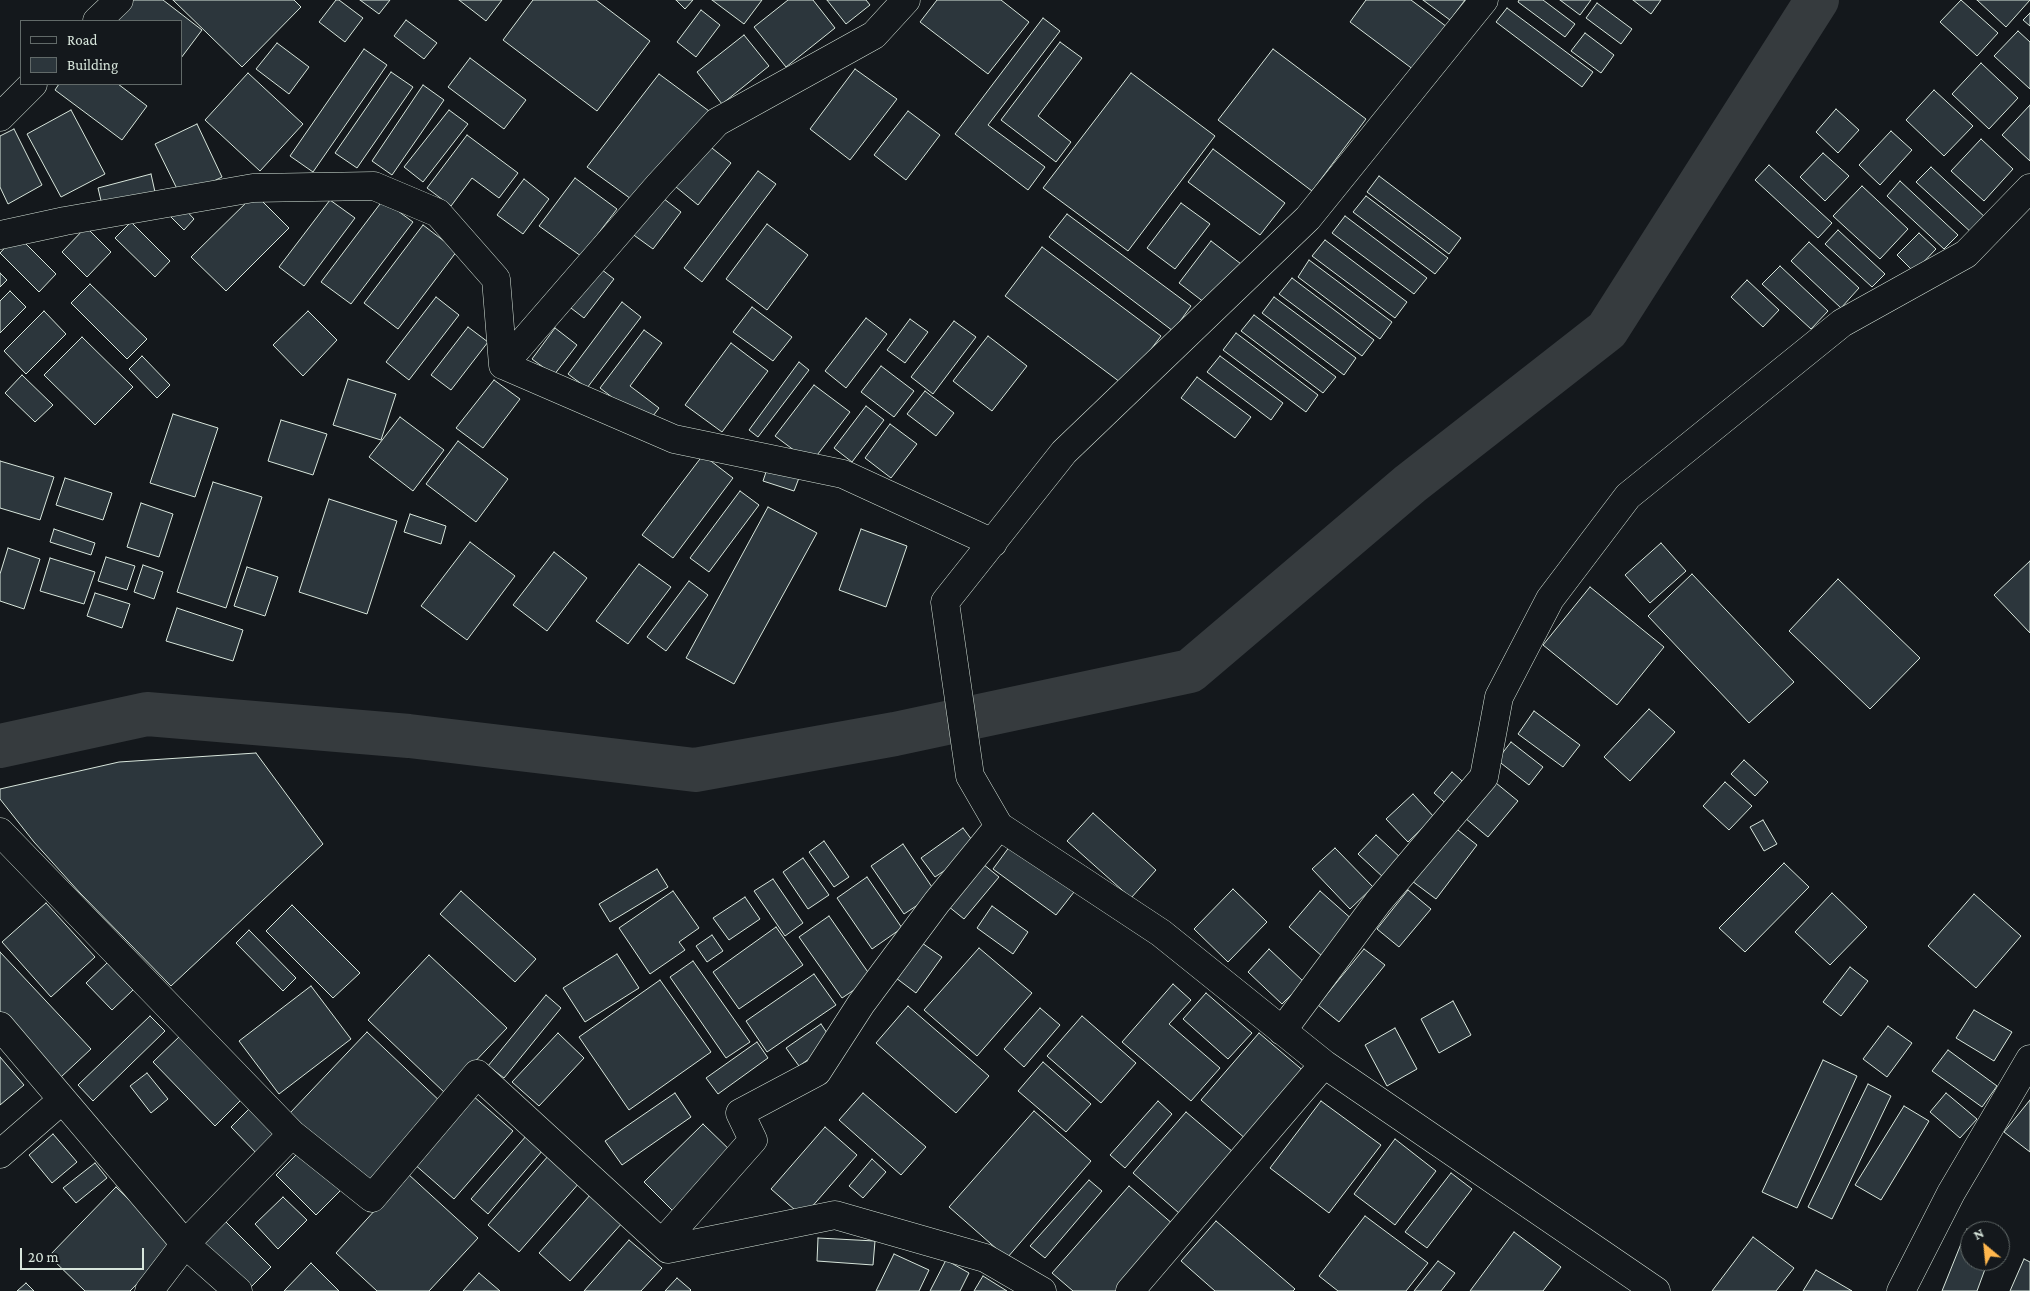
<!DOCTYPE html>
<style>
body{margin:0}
#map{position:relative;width:2030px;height:1291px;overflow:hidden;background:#14181c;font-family:"Crimson Pro",serif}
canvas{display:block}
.legend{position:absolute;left:20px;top:20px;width:162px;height:65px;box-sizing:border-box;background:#14181c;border:1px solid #626a69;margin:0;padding:6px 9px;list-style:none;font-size:15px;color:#d8e6dc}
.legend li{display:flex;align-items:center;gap:10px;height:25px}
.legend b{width:25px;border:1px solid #626a69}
.north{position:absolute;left:1960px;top:1221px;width:50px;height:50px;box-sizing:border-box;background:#14181c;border:1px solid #626a69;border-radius:50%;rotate:332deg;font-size:14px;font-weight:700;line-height:20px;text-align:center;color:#d8e6dc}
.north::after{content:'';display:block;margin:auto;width:18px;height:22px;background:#ffb74d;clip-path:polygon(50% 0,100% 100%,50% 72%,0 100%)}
.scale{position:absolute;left:20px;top:1248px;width:124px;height:22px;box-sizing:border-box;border:2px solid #d8e6dc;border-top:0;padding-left:6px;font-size:15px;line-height:18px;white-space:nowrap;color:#d8e6dc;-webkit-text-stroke:4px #14181c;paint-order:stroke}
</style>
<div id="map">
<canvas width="2030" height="1291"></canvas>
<ul class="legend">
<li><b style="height:6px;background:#14181c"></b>Road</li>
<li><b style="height:14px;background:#2c363c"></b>Building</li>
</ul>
<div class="north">N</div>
<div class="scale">20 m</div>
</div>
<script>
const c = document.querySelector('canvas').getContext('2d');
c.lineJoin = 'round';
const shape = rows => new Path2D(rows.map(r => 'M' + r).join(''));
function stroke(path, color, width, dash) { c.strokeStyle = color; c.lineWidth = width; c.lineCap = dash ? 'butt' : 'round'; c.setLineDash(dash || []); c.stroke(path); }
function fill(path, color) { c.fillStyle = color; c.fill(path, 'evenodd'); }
const canal = shape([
 [0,746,147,714,409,736,695,770,895,734,1190,671,1410,484,1607,330,1817,0]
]);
const building = shape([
 [127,0,163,0,202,30,181,58,181,21,110,21,127,0],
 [173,0,294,0,301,7,242,67,173,0],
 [336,0,339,0,363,18,345,42,319,22,336,0],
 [360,0,390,0,379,14,360,0],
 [459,0,502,0,486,21,459,0],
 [533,0,596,0,650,41,597,111,503,40,533,0],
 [676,0,693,0,685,9,676,0],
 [712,0,762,0,744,24,712,0],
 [788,0,813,0,835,28,786,67,754,27,788,0],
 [827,0,866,0,870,5,846,24,827,0],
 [937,0,1001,0,1029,22,988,74,920,22,937,0],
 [1366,0,1411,0,1447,27,1414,70,1350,22,1366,0],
 [1423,0,1465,0,1450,20,1423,0],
 [1519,0,1543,0,1575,24,1565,37,1518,2,1519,0],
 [1560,0,1591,0,1580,15,1560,0],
 [1633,0,1661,0,1651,14,1633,0],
 [1961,0,1998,33,1977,56,1940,22,1961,0],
 [1977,0,2030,0,2006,27,1977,0],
 [1597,3,1632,29,1621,44,1586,18,1597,3],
 [1507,8,1593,72,1582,87,1496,22,1507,8],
 [701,10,720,25,696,57,677,42,701,10],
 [2030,13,2030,26,2023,20,2030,13],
 [1043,18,1060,31,988,125,1045,167,1028,190,955,134,1043,18],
 [406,20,437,43,424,59,394,36,406,20],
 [2018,31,2030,42,2030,89,1994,56,2018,31],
 [1585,33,1614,55,1601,73,1571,51,1585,33],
 [744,35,769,66,722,104,697,72,744,35],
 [1060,42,1082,58,1038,116,1071,142,1056,162,1001,120,1060,42],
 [277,43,309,67,289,94,256,69,277,43],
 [364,49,387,65,313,172,290,156,364,49],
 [1273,49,1366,119,1312,191,1218,120,1273,49],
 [470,58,526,100,504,129,448,87,470,58],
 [1981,63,2018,98,1989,129,1952,94,1981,63],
 [855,69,897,99,850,160,810,129,855,69],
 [391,72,413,87,357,168,335,153,391,72],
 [248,73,303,124,260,171,205,120,248,73],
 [1131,73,1215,136,1128,251,1043,188,1131,73],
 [659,74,709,111,638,204,587,167,659,74],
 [59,84,118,84,147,106,122,140,55,90,59,84],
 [423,85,444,100,392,175,372,161,423,85],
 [1934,90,1973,126,1944,156,1906,120,1934,90],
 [2030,105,2030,161,2002,135,2030,105],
 [1836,109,1859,130,1838,153,1816,132,1836,109],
 [71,110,105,174,61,197,27,134,71,110],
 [449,110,468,124,423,182,404,167,449,110],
 [908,111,940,135,906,180,874,155,908,111],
 [197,124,222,177,181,197,155,144,197,124],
 [14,129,42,185,8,204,0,187,0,136,14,129],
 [1891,131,1912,150,1880,185,1859,165,1891,131],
 [467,135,518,173,499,198,472,178,451,206,427,188,467,135],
 [1981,139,2013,169,1984,201,1951,171,1981,139],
 [708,145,731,163,698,205,676,187,708,145],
 [1213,149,1285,203,1260,235,1188,182,1213,149],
 [1823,153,1849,176,1825,201,1800,177,1823,153],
 [1769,165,1832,223,1818,238,1755,180,1769,165],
 [1931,167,1987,219,1973,234,1916,182,1931,167],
 [758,171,776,184,702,282,684,268,758,171],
 [151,174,155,192,102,205,98,188,151,174],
 [1379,176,1461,238,1449,254,1367,192,1379,176],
 [575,178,617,209,581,256,539,226,575,178],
 [524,179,549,199,523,234,497,215,524,179],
 [1900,181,1958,235,1944,249,1887,196,1900,181],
 [1862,186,1908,229,1880,259,1833,216,1862,186],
 [255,194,289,228,226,291,191,257,255,194],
 [659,195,681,212,653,249,631,233,659,195],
 [1366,196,1448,258,1435,274,1353,212,1366,196],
 [330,200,355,218,304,286,279,267,330,200],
 [383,200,413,222,351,304,321,282,383,200],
 [1181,203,1210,224,1175,269,1147,248,1181,203],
 [181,205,194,219,184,230,170,216,181,205],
 [1067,214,1191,306,1173,331,1049,237,1067,214],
 [1345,216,1427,278,1414,294,1332,233,1345,216],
 [131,222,170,261,155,277,115,238,131,222],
 [767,224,808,255,767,310,726,279,767,224],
 [423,225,457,251,398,329,364,303,423,225],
 [86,227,111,252,87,277,62,252,86,227],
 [1838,230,1885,274,1872,287,1825,244,1838,230],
 [1919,233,1936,249,1914,272,1897,255,1919,233],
 [17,235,56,274,39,292,0,253,17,235],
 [1325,240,1407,302,1395,318,1312,256,1325,240],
 [1211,241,1245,267,1213,309,1179,283,1211,241],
 [1809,242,1859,288,1841,308,1791,261,1809,242],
 [1042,247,1161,336,1124,385,1005,296,1042,247],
 [1309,260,1392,322,1380,339,1298,277,1309,260],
 [597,266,614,279,584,318,567,305,597,266],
 [1780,266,1828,311,1811,329,1762,284,1780,266],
 [0,273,7,280,0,287,0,273],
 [1292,278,1374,340,1362,356,1279,294,1292,278],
 [1747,280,1779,310,1763,327,1731,297,1747,280],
 [90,284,147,339,127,359,71,303,90,284],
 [10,291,26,307,0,333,0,301,10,291],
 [436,297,459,315,409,380,386,362,436,297],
 [1274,297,1356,358,1344,375,1262,313,1274,297],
 [622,302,641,317,587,388,568,374,622,302],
 [752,307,792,337,773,361,733,332,752,307],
 [44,311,66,334,26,374,4,351,44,311],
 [308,311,337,340,303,376,273,345,308,311],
 [1254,315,1336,377,1323,393,1241,331,1254,315],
 [866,318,887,334,846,388,825,371,866,318],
 [910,319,928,332,905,363,887,350,910,319],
 [954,321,976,337,933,394,911,377,954,321],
 [468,327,488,342,451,390,431,375,468,327],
 [555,328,577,345,554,375,532,359,555,328],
 [644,330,662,343,630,386,659,408,647,424,600,388,644,330],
 [1236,333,1318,395,1306,412,1223,350,1236,333],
 [988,336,1027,366,992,411,953,381,988,336],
 [82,337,133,387,95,425,44,375,82,337],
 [731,343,768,371,722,432,685,405,731,343],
 [142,356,170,385,157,398,129,369,142,356],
 [1220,356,1283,403,1271,420,1207,372,1220,356],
 [799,362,809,370,758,437,749,430,799,362],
 [881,366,914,391,894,417,861,392,881,366],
 [22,375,53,405,35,422,5,393,22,375],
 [1197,377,1251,417,1235,438,1181,398,1197,377],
 [348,379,396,394,381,440,333,425,348,379],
 [494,380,520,399,483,448,456,428,494,380],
 [814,385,850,412,811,463,775,436,814,385],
 [925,391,954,413,936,436,907,414,925,391],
 [866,406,884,420,852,462,834,448,866,406],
 [173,414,218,428,195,497,150,483,173,414],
 [400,417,444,450,413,491,369,457,400,417],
 [281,420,327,434,313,475,268,461,281,420],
 [890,424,917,444,891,478,865,458,890,424],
 [458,441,508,479,476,522,426,484,458,441],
 [703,455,733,478,673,558,642,535,703,455],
 [770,460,802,470,794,491,763,481,770,460],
 [0,461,54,477,40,520,0,508,0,461],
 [65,478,112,493,103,520,56,505,65,478],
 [213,482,262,497,226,608,177,592,213,482],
 [740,491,759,505,709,572,690,558,740,491],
 [329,499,397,521,367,614,299,592,329,499],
 [141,503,173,514,159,557,127,547,141,503],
 [768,507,817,533,734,684,686,658,768,507],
 [410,514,446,526,441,544,404,532,410,514],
 [54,529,95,543,91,555,50,542,54,529],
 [861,529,907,546,886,607,839,590,861,529],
 [470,542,515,576,467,640,421,606,470,542],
 [1661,543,1686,571,1650,603,1625,575,1661,543],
 [8,548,40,559,24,609,0,601,0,574,8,548],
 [554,552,587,578,547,631,513,605,554,552],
 [106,557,135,566,127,590,98,581,106,557],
 [50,558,95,572,84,604,40,591,50,558],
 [2030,561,2030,633,1994,595,2030,561],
 [639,564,671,587,628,644,596,621,639,564],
 [143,565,163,572,154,599,134,592,143,565],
 [247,567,278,577,265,616,234,606,247,567],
 [1692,574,1794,682,1749,723,1648,616,1692,574],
 [1838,579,1920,658,1870,709,1789,631,1838,579],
 [689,581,708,595,666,651,647,637,689,581],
 [1590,587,1664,647,1617,705,1543,645,1590,587],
 [95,593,130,604,122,628,87,616,95,593],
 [177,608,243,630,233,661,166,641,177,608],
 [1649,709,1675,732,1630,781,1604,757,1649,709],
 [1534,711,1580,745,1563,767,1518,734,1534,711],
 [1511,742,1543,767,1529,785,1497,760,1511,742],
 [256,753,323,844,171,986,80,893,34,842,0,799,0,789,119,762,256,753],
 [1744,760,1768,782,1755,796,1731,774,1744,760],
 [1452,772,1469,787,1451,808,1434,793,1452,772],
 [1725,782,1752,806,1729,830,1703,806,1725,782],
 [1496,783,1518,801,1488,837,1465,818,1496,783],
 [1413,794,1434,817,1408,842,1386,819,1413,794],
 [1093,813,1156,870,1131,898,1067,841,1093,813],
 [1763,820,1777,844,1764,851,1750,827,1763,820],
 [1454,827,1477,845,1436,899,1412,881,1454,827],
 [963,828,978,848,935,877,921,858,963,828],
 [1376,835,1402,859,1384,878,1358,854,1376,835],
 [824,841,849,877,834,887,809,852,824,841],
 [903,844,936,893,904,914,871,866,903,844],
 [1010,846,1074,892,1056,915,993,869,1010,846],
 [1335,848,1373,887,1350,909,1312,869,1335,848],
 [803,858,829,895,808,909,783,872,803,858],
 [1784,863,1809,887,1745,952,1719,928,1784,863],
 [983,864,999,877,964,919,948,906,983,864],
 [657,869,668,887,610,922,599,904,657,869],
 [867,877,902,928,872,949,837,898,867,877],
 [773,879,803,923,785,936,754,891,773,879],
 [1233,889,1267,922,1228,962,1194,929,1233,889],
 [1408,890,1431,909,1399,947,1377,929,1408,890],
 [461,891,536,959,515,982,440,914,461,891],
 [673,891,699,928,679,942,685,950,650,974,619,928,673,891],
 [1320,891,1354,921,1323,957,1289,927,1320,891],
 [1832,893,1867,927,1830,965,1795,932,1832,893],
 [1974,894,2021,936,1976,988,1928,946,1974,894],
 [745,897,760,919,729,940,713,918,745,897],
 [46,903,95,957,51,997,2,942,46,903],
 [292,905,360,973,333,998,266,931,292,905],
 [992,906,1028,932,1013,954,977,928,992,906],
 [829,916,872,978,842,998,799,937,829,916],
 [776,927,803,965,739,1009,713,972,776,927],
 [249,930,296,978,283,991,236,943,249,930],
 [712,935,723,951,707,962,696,946,712,935],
 [922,943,942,957,916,993,896,978,922,943],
 [979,948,1032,993,977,1056,924,1010,979,948],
 [1269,949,1304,982,1282,1004,1248,972,1269,949],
 [1364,949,1385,965,1339,1022,1318,1005,1364,949],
 [0,952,91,1049,61,1077,0,1012,0,952],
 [617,954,639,988,585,1022,563,988,617,954],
 [429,955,507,1028,445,1093,368,1020,429,955],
 [693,961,750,1042,726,1058,670,977,693,961],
 [107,963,133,990,112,1010,86,983,107,963],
 [1850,967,1868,981,1841,1016,1823,1002,1850,967],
 [814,974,836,1005,767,1052,746,1021,814,974],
 [660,980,711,1052,629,1110,579,1037,660,980],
 [1173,984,1191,1000,1169,1024,1220,1068,1191,1101,1122,1042,1173,984],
 [311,986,351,1039,279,1094,239,1041,311,986],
 [1206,993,1252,1033,1228,1059,1183,1019,1206,993],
 [546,995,561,1008,504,1078,488,1066,546,995],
 [1453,1001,1471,1035,1439,1053,1421,1019,1453,1001],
 [908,1006,989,1076,956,1113,876,1043,908,1006],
 [1040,1008,1060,1025,1024,1067,1004,1049,1040,1008],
 [1974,1010,2012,1032,1994,1061,1956,1038,1974,1010],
 [150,1016,165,1031,93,1101,78,1085,150,1016],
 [1082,1016,1136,1063,1101,1103,1047,1056,1082,1016],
 [821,1024,833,1042,799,1066,786,1048,821,1024],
 [1888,1026,1912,1043,1887,1077,1863,1059,1888,1026],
 [1395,1028,1417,1069,1387,1086,1365,1045,1395,1028],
 [367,1032,444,1105,367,1186,290,1113,367,1032],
 [558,1033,584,1058,539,1106,512,1082,558,1033],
 [1259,1033,1306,1073,1247,1140,1201,1100,1259,1033],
 [180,1036,242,1099,215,1126,153,1062,180,1036],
 [757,1042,768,1058,718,1094,706,1078,757,1042],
 [1948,1050,1997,1086,1982,1107,1932,1071,1948,1050],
 [0,1057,24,1085,0,1105,0,1057],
 [1823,1060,1857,1076,1797,1208,1762,1192,1823,1060],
 [1043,1062,1091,1104,1066,1132,1018,1091,1043,1062],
 [147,1073,168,1099,151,1113,130,1086,147,1073],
 [1868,1084,1891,1096,1832,1219,1808,1207,1868,1084],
 [675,1093,691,1117,622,1165,605,1141,675,1093],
 [863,1093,926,1147,901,1175,839,1120,863,1093],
 [1946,1093,1977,1119,1960,1138,1930,1112,1946,1093],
 [472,1095,513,1131,454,1199,413,1163,472,1095],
 [2030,1100,2030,1152,2004,1132,2030,1100],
 [1158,1101,1172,1114,1125,1168,1110,1155,1158,1101],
 [1321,1101,1381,1145,1329,1213,1270,1168,1321,1101],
 [1904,1106,1929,1121,1881,1200,1855,1185,1904,1106],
 [251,1107,280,1137,260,1157,231,1127,251,1107],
 [1034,1111,1091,1161,1007,1258,949,1207,1034,1111],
 [1186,1112,1233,1152,1179,1213,1133,1173,1186,1112],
 [703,1124,735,1155,676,1214,644,1182,703,1124],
 [825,1127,857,1155,803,1217,771,1189,825,1127],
 [53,1134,77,1162,52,1183,29,1155,53,1134],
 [527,1135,543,1150,488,1214,471,1199,527,1135],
 [1395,1139,1436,1171,1395,1225,1354,1194,1395,1139],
 [301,1150,341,1190,316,1215,276,1175,301,1150],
 [549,1155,580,1182,519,1252,488,1225,549,1155],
 [872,1159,886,1172,863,1198,849,1186,872,1159],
 [95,1163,107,1178,76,1203,63,1188,95,1163],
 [1451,1173,1472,1189,1427,1248,1405,1232,1451,1173],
 [408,1174,478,1238,429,1291,377,1291,336,1253,408,1174],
 [1089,1180,1102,1191,1045,1258,1030,1246,1089,1180],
 [1129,1186,1174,1225,1116,1291,1073,1291,1052,1273,1129,1186],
 [116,1187,175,1245,130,1291,85,1291,49,1256,116,1187],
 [591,1194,623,1222,570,1281,539,1253,591,1194],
 [283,1197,307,1220,278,1249,255,1224,283,1197],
 [1365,1216,1428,1263,1406,1291,1338,1291,1319,1276,1365,1216],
 [225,1221,271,1267,248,1290,202,1243,225,1221],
 [1216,1221,1295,1289,1293,1291,1215,1291,1181,1261,1216,1221],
 [1967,1229,1972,1231,1970,1231,1970,1261,1988,1261,1977,1291,1942,1291,1967,1229],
 [1514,1232,1561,1267,1543,1291,1470,1291,1514,1232],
 [1753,1237,1794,1268,1776,1291,1712,1291,1753,1237],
 [818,1238,875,1241,873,1265,817,1261,818,1238],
 [629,1240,662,1268,641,1291,584,1291,629,1240],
 [894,1254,929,1270,919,1291,876,1291,894,1254],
 [2024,1259,2030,1262,2030,1291,2010,1291,2024,1259],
 [946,1260,969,1273,960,1291,930,1291,946,1260],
 [1438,1261,1455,1273,1441,1291,1414,1291,1438,1261],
 [311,1263,339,1291,284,1291,311,1263],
 [1816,1270,1852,1291,1803,1291,1816,1270],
 [479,1273,500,1291,463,1291,479,1273],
 [983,1276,1007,1291,974,1291,983,1276],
 [677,1278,691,1290,690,1291,665,1291,677,1278],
 [26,1283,34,1291,17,1291,26,1283]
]);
const minor = shape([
 [906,0,874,35,717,122,659,185,503,365,674,439,843,474,993,543],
 [97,21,119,0],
 [0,117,33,84],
 [0,235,65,221,253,188,374,186,438,213,496,279,503,365],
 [999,826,1161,933,1324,1064],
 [0,832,292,1134,372,1198,477,1074,668,1249,835,1215,985,1258,1042,1291],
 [0,1026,185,1244,238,1291],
 [1282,1031,1378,902,1484,777,1499,697,1550,599,1628,496,1842,323,1966,254,2030,188],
 [0,1154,62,1100],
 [662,1243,753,1140,740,1113,817,1072,861,1004,937,902,999,826,970,776,945,602,1064,452,1308,218,1484,0],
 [149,1291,185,1244,292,1134],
 [1130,1291,1324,1064,1656,1291],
 [1901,1291,1951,1193,2030,1059]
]);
stroke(canal, '#363b3e', 44);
fill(building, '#2c363c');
stroke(building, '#d8e6dc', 1);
stroke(minor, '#d8e6dc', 29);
stroke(minor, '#14181c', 28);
</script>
